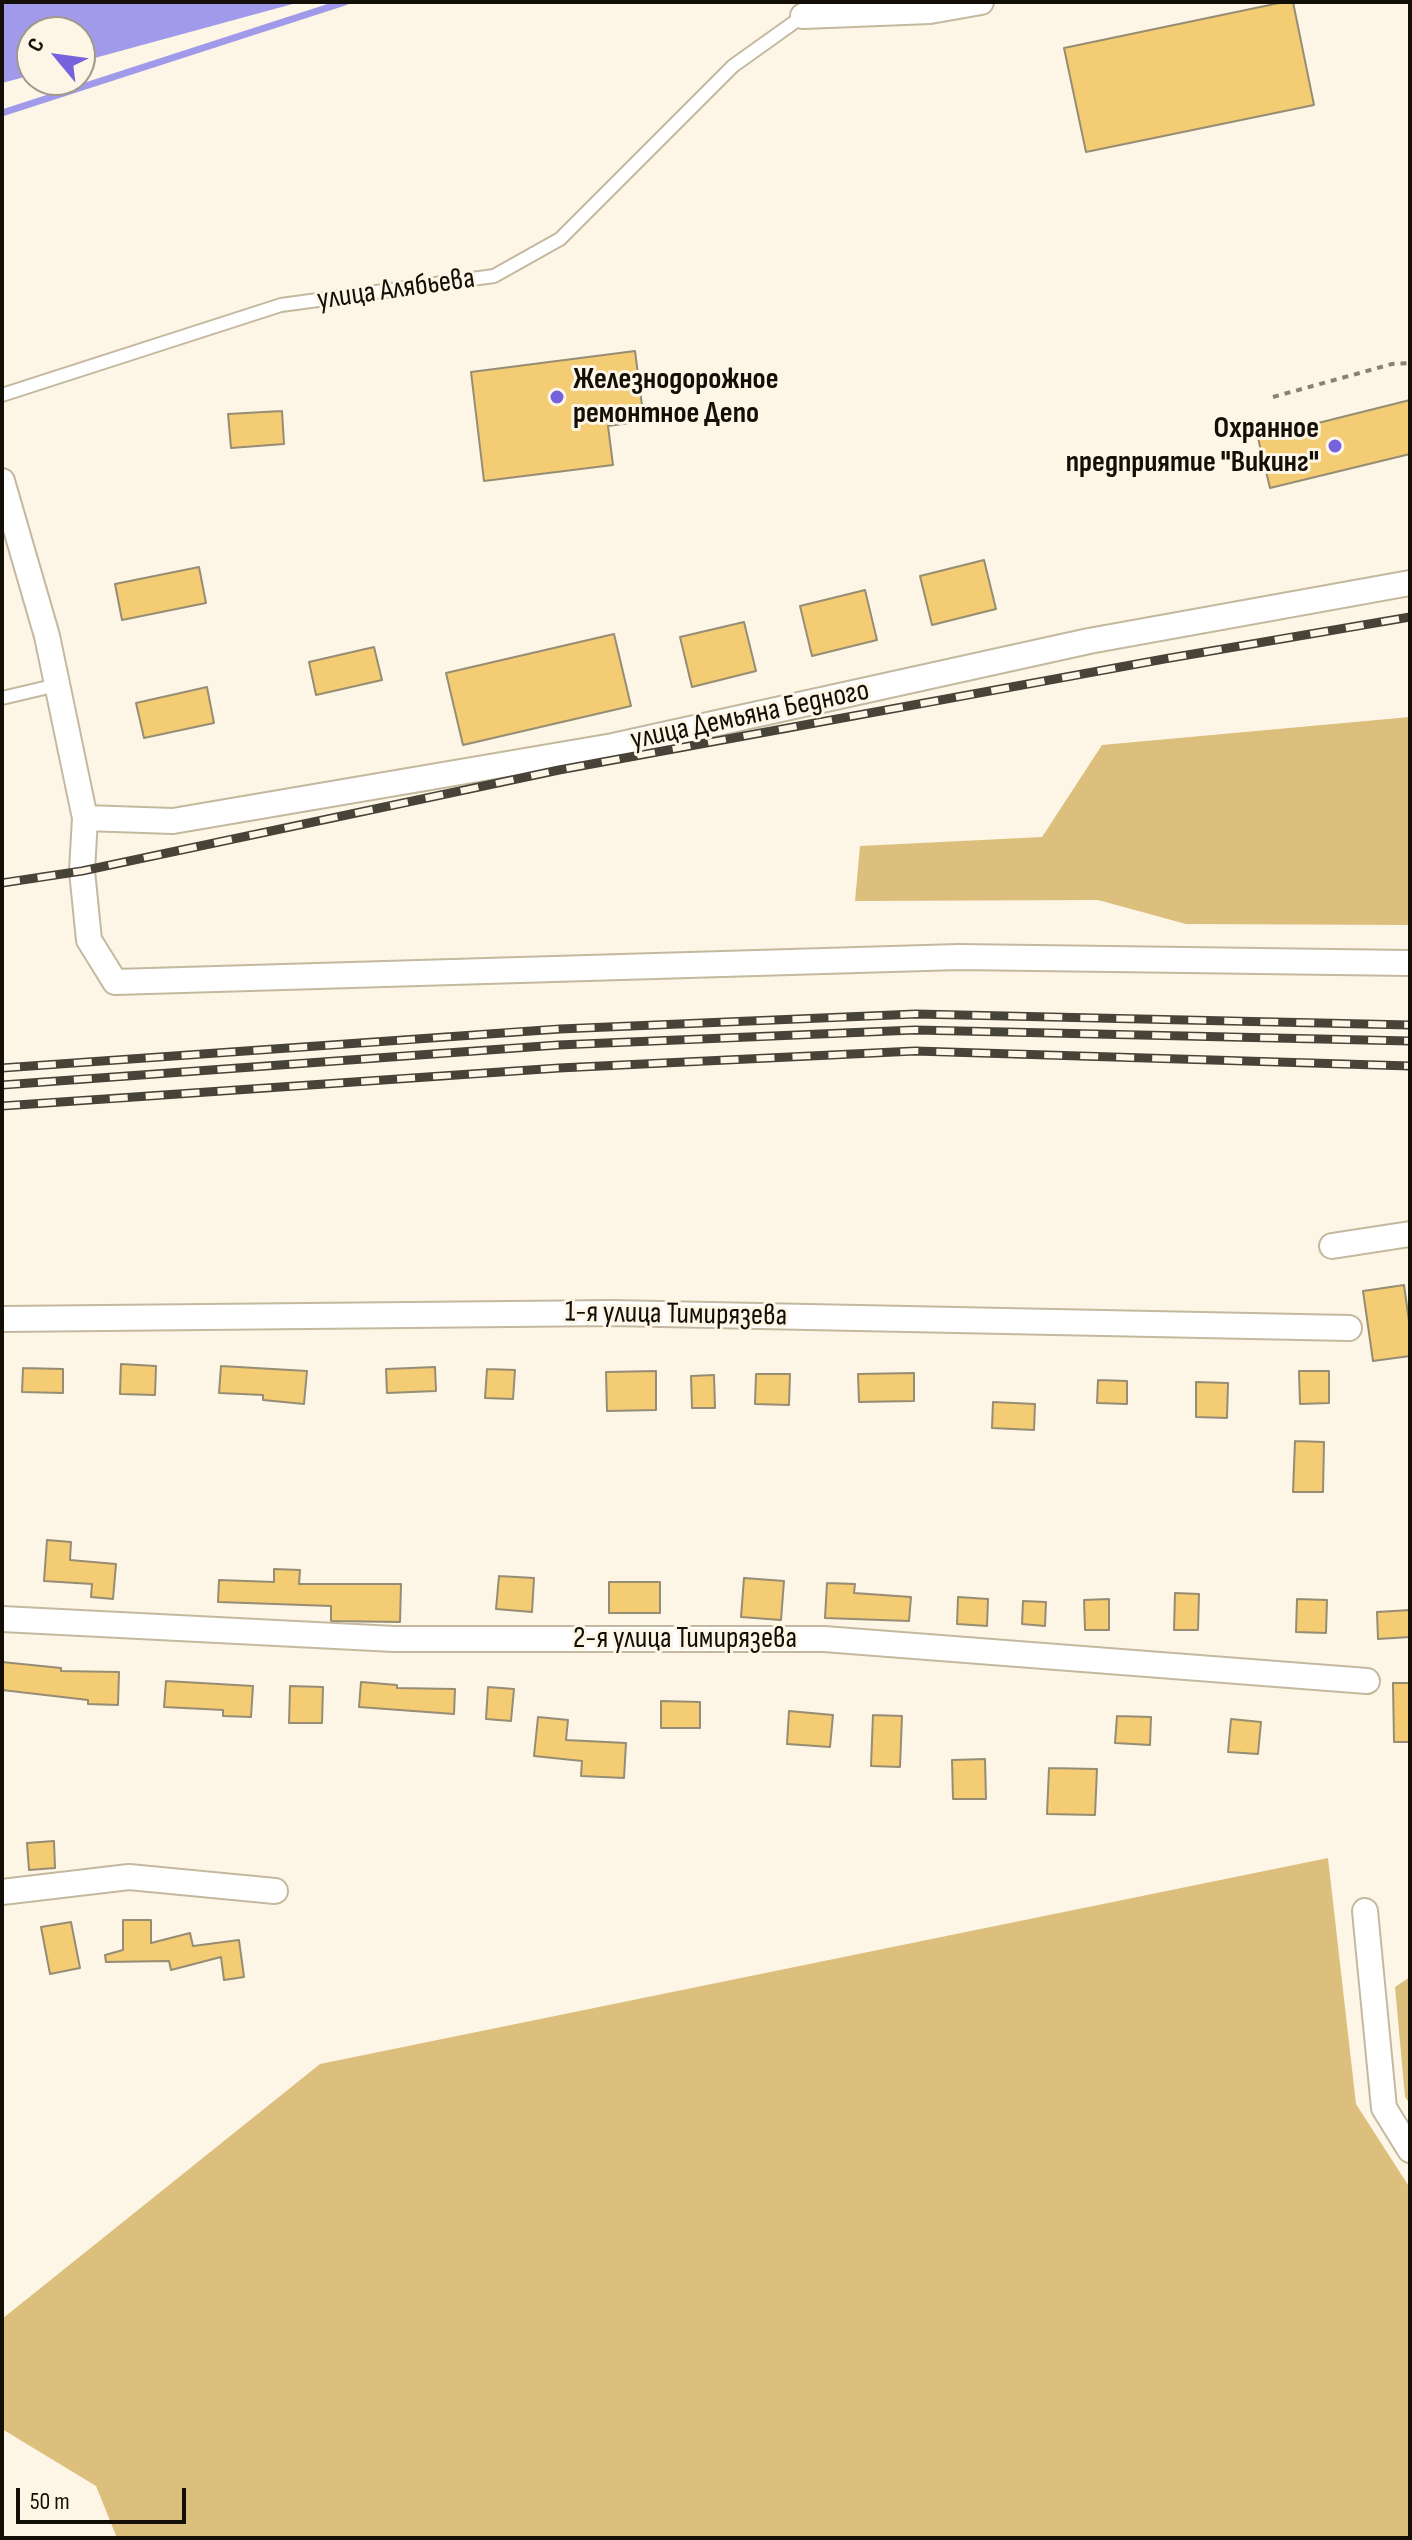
<!DOCTYPE html>
<meta charset="utf-8">
<style>
body{margin:0}
#map{position:relative;width:1412px;height:2540px;overflow:hidden;background:#fdf6e6;font-family:"Sofia Sans Condensed",sans-serif}
canvas{display:block}
.frame{position:absolute;inset:0;border:4px solid #130f06;pointer-events:none}
.north{position:absolute;left:16px;top:16px;width:80px;height:80px;box-sizing:border-box;background:#fdf6e6;border:2px solid #9f9a8c;border-radius:50%;rotate:299deg;font-size:22px;font-weight:700;line-height:32px;text-align:center;color:#130f06}
.north::after{content:'';display:block;margin:auto;width:28px;height:36px;background:#7662dc;clip-path:polygon(50% 0,100% 100%,50% 72%,0 100%)}
.scale{position:absolute;left:16px;top:2488px;width:170px;height:36px;box-sizing:border-box;border:4px solid #130f06;border-top:0;padding-left:10px;font-size:24px;line-height:28px;white-space:nowrap;color:#130f06;-webkit-text-stroke:6px #fdf6e6;paint-order:stroke}
</style>
<div id="map">
<canvas width="1412" height="2540"></canvas>
<div class="frame"></div>
<div class="north">С</div>
<div class="scale">50 m</div>
</div>
<script>
const c = document.querySelector('canvas').getContext('2d');
c.lineJoin = 'round';
function fill(path, color) { c.fillStyle = color; c.fill(path, 'evenodd'); }
const shape = rows => new Path2D(rows.map(r => 'M' + r).join(''));
function stroke(path, color, width, dash) { c.strokeStyle = color; c.lineWidth = width; c.lineCap = dash ? 'butt' : 'round'; c.setLineDash(dash || []); c.stroke(path); }
function label(font, color, halo, rows, align = 'center') {
  c.font = font + ' "Sofia Sans Condensed",sans-serif'; c.lineWidth = 6; c.setLineDash([]); c.textBaseline = 'middle'; c.strokeStyle = halo; c.fillStyle = color; for (const [text, x, y, turn = 0] of rows) {
    c.save(); c.translate(x, y); c.rotate((+turn || 0) * Math.PI / 180); c.textAlign = isNaN(turn) ? turn : align; if (halo) c.strokeText(text, 0, 0); c.fillText(text, 0, 0); c.restore();
  }
}
const green = shape([
 [1410,717,1410,925,1186,924,1098,900,855,901,860,846,1042,837,1102,745],
 [1328,1858,1356,2104,1410,2188,1410,2538,117,2538,96,2486,2,2429,2,2319,320,2064],
 [1410,1977,1410,2104,1405,2097,1395,1987]
]);
const water = shape([
 [8,2,300,2,80,62,80,32,32,32,32,75,2,83,2,6]
]);
const stream = shape([
 [2,113,345,2]
]);
const building = shape([
 [1284,2,1293,2,1314,105,1086,152,1064,48,1284,2],
 [635,351,644,421,608,426,613,465,484,481,471,372,635,351],
 [1410,400,1410,454,1270,488,1258,438,1410,400],
 [282,411,284,444,231,448,228,414,282,411],
 [984,560,996,609,932,625,920,576,984,560],
 [199,567,206,603,122,620,115,584,199,567],
 [865,590,877,640,812,656,800,606,865,590],
 [744,622,756,671,692,687,680,637,744,622],
 [614,634,631,706,463,745,446,673,614,634],
 [374,647,382,680,316,695,309,662,374,647],
 [207,687,214,723,144,738,136,703,207,687],
 [1404,1285,1410,1328,1410,1356,1373,1361,1363,1291,1404,1285],
 [121,1364,156,1366,155,1395,120,1394,121,1364],
 [221,1366,307,1371,304,1404,263,1400,263,1395,219,1393,221,1366],
 [435,1367,436,1391,387,1393,386,1369,435,1367],
 [23,1368,63,1369,63,1393,22,1392,23,1368],
 [487,1369,515,1370,513,1399,485,1398,487,1369],
 [656,1371,656,1410,607,1411,606,1372,656,1371],
 [1299,1371,1329,1371,1329,1403,1300,1404,1299,1371],
 [914,1373,914,1401,859,1402,858,1374,914,1373],
 [756,1374,790,1374,789,1405,755,1404,756,1374],
 [714,1375,715,1408,692,1408,691,1376,714,1375],
 [1098,1380,1127,1381,1127,1404,1097,1403,1098,1380],
 [1196,1382,1228,1383,1227,1418,1196,1417,1196,1382],
 [993,1402,1035,1404,1034,1430,992,1428,993,1402],
 [1295,1441,1324,1442,1323,1492,1293,1492,1295,1441],
 [47,1540,71,1542,70,1560,116,1564,113,1599,91,1597,92,1584,44,1581,47,1540],
 [274,1569,300,1570,299,1584,401,1584,400,1622,331,1621,331,1606,218,1602,219,1580,274,1582,274,1569],
 [499,1576,534,1578,532,1612,496,1609,499,1576],
 [744,1578,784,1581,781,1620,741,1617,744,1578],
 [609,1582,660,1582,660,1613,609,1613,609,1582],
 [827,1583,855,1584,854,1593,911,1597,909,1621,825,1618,827,1583],
 [1175,1593,1199,1594,1198,1630,1174,1630,1175,1593],
 [958,1597,988,1599,987,1626,957,1624,958,1597],
 [1109,1599,1109,1630,1085,1630,1084,1600,1109,1599],
 [1297,1599,1327,1600,1326,1633,1296,1632,1297,1599],
 [1023,1601,1046,1602,1045,1626,1022,1624,1023,1601],
 [1410,1610,1410,1637,1378,1639,1377,1612,1410,1610],
 [2,1662,61,1668,61,1671,119,1672,118,1705,88,1704,88,1700,2,1690,2,1662],
 [166,1681,253,1686,251,1717,223,1716,223,1710,164,1707,166,1681],
 [361,1682,397,1685,397,1688,455,1689,454,1714,359,1707,361,1682],
 [1393,1683,1410,1683,1410,1742,1394,1742,1393,1683],
 [290,1686,323,1687,322,1723,289,1723,290,1686],
 [488,1687,514,1689,511,1721,486,1719,488,1687],
 [661,1701,700,1702,700,1728,661,1728,661,1701],
 [789,1711,833,1715,830,1747,787,1744,789,1711],
 [873,1715,902,1716,900,1767,871,1766,873,1715],
 [1117,1716,1151,1717,1150,1745,1115,1743,1117,1716],
 [538,1717,568,1720,566,1740,626,1743,624,1778,581,1776,582,1761,534,1756,538,1717],
 [1231,1719,1261,1722,1258,1754,1228,1752,1231,1719],
 [985,1759,986,1799,953,1799,952,1760,985,1759],
 [1049,1768,1097,1769,1095,1815,1047,1814,1049,1768],
 [54,1841,55,1868,29,1870,27,1843,54,1841],
 [123,1920,151,1920,151,1943,190,1933,193,1946,239,1940,244,1977,224,1980,221,1957,171,1970,169,1961,106,1962,105,1955,123,1950,123,1920],
 [71,1922,80,1968,50,1974,41,1927,71,1922]
]);
const path = shape([
 [1273,397,1392,364,1410,363]
]);
const lane = shape([
 [2,395,281,305,494,276,560,239,733,66,803,16],
 [2,698,57,685]
]);
const street = shape([
 [803,16,930,11,981,2],
 [2,481,47,636,85,818,82,871,89,940,115,982,959,957,1410,963],
 [85,818,173,821,613,746,1089,641,1410,583],
 [1332,1246,1410,1234],
 [2,1319,612,1313,1349,1328],
 [2,1619,394,1639,824,1639,1367,1681],
 [2,1892,129,1877,275,1891],
 [1365,1911,1384,2108,1410,2150]
]);
const rail = shape([
 [2,883,82,871,559,770,1164,659,1410,617],
 [2,1068,560,1029,916,1014,1410,1025],
 [2,1085,558,1045,915,1030,1410,1041],
 [2,1106,559,1068,915,1051,1410,1066]
]);
const markers = [
 [557,397,8,"#7662dc"],
 [1335,446,8,"#7662dc"]
];
const streetNames = [
 ["улица Алябьева",396,290,-8],
 ["улица Демьяна Бедного",750,716,-12],
 ["1-я улица Тимирязева",676,1315,1],
 ["2-я улица Тимирязева",685,1639]
];
const poiNames = [
 ["Железнодорожное",573,380],
 ["ремонтное Депо",573,414],
 ["Охранное",1319,429,"right"],
 ["предприятие \"Викинг\"",1319,463,"right"]
];
fill(green, '#ddbf7d');
fill(water, '#a19aea');
stroke(stream, '#a19aea', 7);
fill(building, '#f3cc74');
stroke(building, '#978c74', 2);
stroke(lane, '#c4b89f', 16);
stroke(street, '#c4b89f', 28);
stroke(path, '#878275', 4, [6, 6]);
stroke(lane, '#fff', 12);
stroke(street, '#fff', 24);
stroke(rail, '#484339', 9);
stroke(rail, '#fdf6e6', 6, [18]);
for (const [x, y, r, color] of markers) { const dot = new Path2D(); dot.arc(x, y, r, 0, 2 * Math.PI); c.fillStyle = color; c.fill(dot); stroke(dot, '#fdf6e6', 3); }
label('30px', '#130f06', '#fdf6e6', streetNames);
label('bold 30px', '#130f06', '#fdf6e6', poiNames, 'left');
</script>
